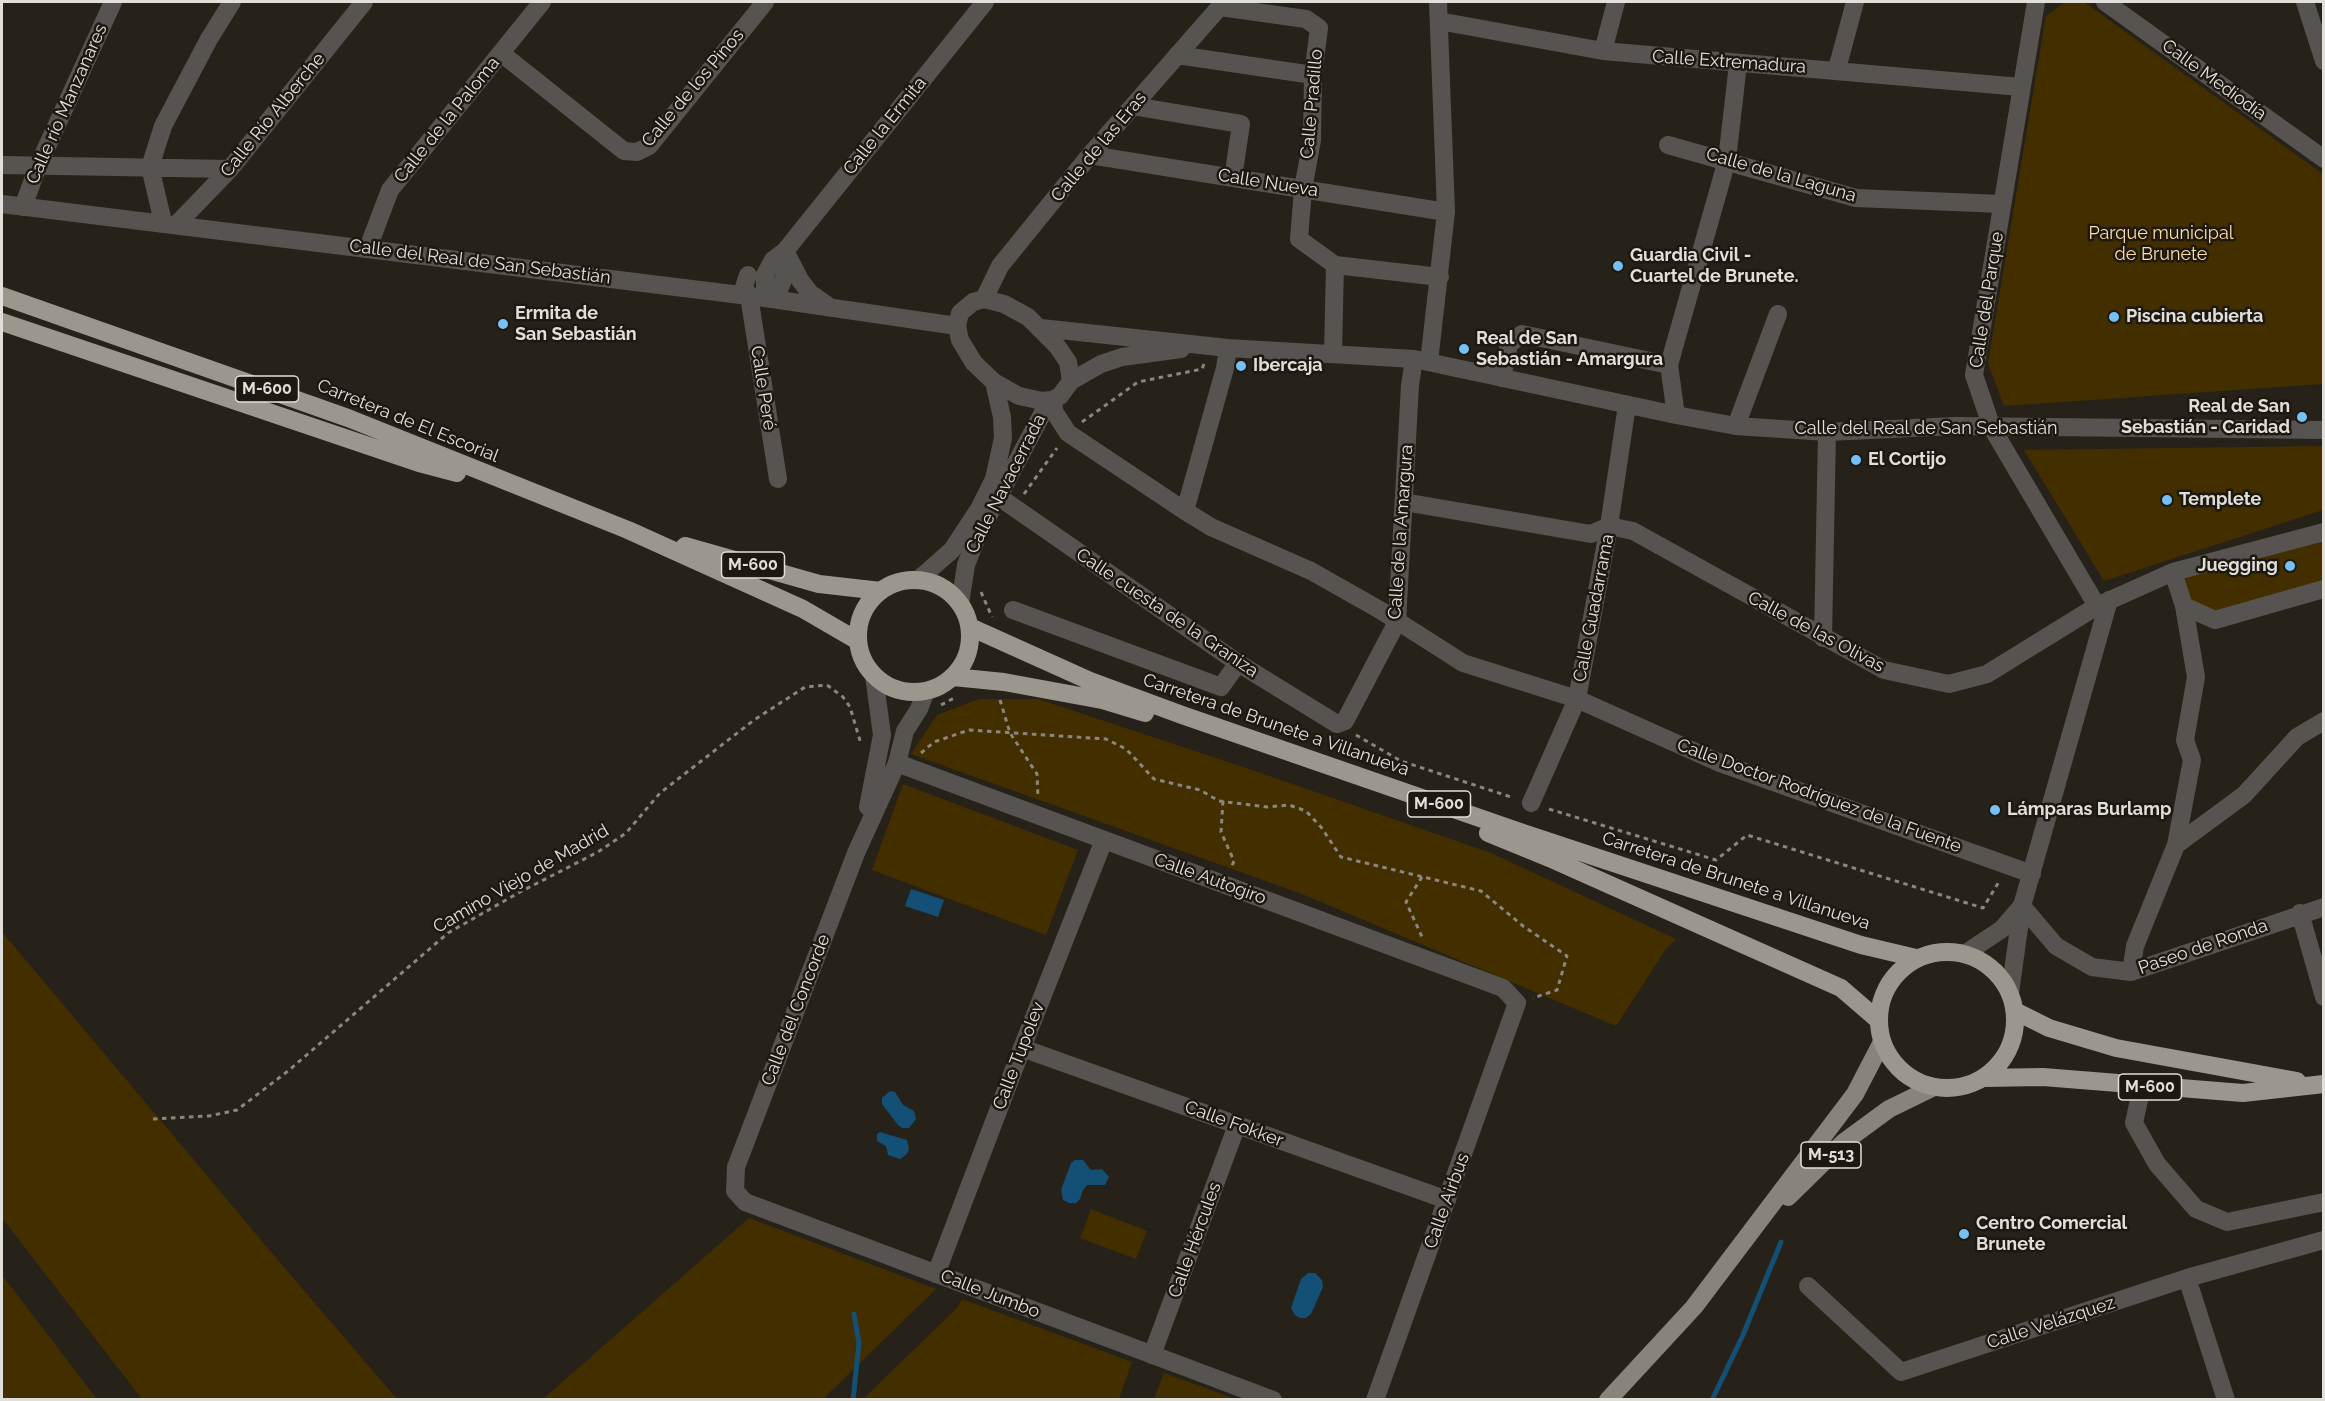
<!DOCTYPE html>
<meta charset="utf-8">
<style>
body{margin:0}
#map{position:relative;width:2325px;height:1401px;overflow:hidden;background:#26221a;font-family:Raleway,sans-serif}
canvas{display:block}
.frame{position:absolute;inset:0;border:3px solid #e1dfda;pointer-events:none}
</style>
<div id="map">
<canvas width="2325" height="1401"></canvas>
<div class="frame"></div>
</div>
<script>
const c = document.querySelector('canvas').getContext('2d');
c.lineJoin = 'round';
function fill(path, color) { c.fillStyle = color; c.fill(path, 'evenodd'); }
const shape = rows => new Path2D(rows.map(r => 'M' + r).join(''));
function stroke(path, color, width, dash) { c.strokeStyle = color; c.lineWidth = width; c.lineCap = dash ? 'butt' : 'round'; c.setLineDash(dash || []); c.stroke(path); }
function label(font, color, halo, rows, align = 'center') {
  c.font = font + ' Raleway,sans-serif'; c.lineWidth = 5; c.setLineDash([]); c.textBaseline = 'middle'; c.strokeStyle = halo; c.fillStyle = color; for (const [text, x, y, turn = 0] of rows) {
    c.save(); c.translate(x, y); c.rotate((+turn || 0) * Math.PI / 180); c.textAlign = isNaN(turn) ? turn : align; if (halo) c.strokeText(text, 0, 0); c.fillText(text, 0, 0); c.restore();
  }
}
const green = shape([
 [2065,2,2084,2,2323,174,2323,384,2004,406,1988,363,2046,16],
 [2323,446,2323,510,2104,581,2024,450],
 [2323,532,2323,589,2215,620,2184,606,2173,572],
 [979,699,1038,699,1252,770,1491,853,1676,939,1666,949,1616,1026,1302,894,911,754,937,715],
 [903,784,1078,850,1046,935,872,870],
 [2,932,283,1266,397,1399,142,1399,2,1218],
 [1091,1209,1147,1231,1136,1259,1080,1238],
 [749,1218,936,1289,823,1399,543,1399],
 [2,1275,97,1399,2,1399],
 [962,1299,1132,1362,1119,1399,863,1399,958,1307],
 [1164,1373,1235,1399,1154,1399]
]);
const water = shape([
 [911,889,944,900,938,917,905,906],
 [890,1091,895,1092,903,1105,914,1111,916,1119,909,1128,902,1128,898,1125,882,1104,882,1098],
 [880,1132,907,1140,909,1148,907,1154,900,1159,888,1155,886,1146,877,1141,877,1134],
 [1075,1160,1083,1160,1091,1170,1102,1169,1109,1177,1105,1185,1087,1185,1083,1190,1080,1199,1076,1203,1069,1203,1063,1200,1061,1190,1071,1163],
 [1308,1273,1315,1273,1322,1280,1323,1287,1311,1314,1306,1318,1300,1318,1295,1315,1291,1308,1301,1279]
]);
const stream = shape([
 [853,1400,859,1343,854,1314],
 [1712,1400,1743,1335,1781,1242]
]);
const path = shape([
 [1082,422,1138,382,1202,369,1204,364],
 [1024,494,1057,448],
 [981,592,992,617],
 [1000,700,1010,733,1037,774,1038,798],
 [941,705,956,697],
 [1356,735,1401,761,1514,798],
 [921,753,934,742,969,730,1106,739,1126,749,1154,779,1200,790,1219,801,1267,807,1289,805,1306,811,1321,827,1341,857,1481,891,1523,926,1567,956,1557,990,1533,998],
 [1223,801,1221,832,1234,861,1231,868],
 [1549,809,1716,860,1747,835,1983,908,2000,880],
 [1422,877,1406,902,1423,939],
 [153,1119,209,1116,237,1110,288,1071,448,933,520,892,598,852,626,833,660,793,754,720,805,687,827,685,843,697,850,707,861,744]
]);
const minor = shape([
 [2036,2,1974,375,1992,428,2097,606],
 [2105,2,2324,159],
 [2305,2,2324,61],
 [1220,7,1306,19,1319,28,1313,75,1312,140,1303,189,1299,239,1335,265,1440,277],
 [1439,21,1603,51,2021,87],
 [1603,51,1616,2],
 [501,53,624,151,637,152,649,146,765,2],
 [1177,55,1313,75],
 [1837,69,1855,2],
 [1133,106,1241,124,1233,178],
 [1668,145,1856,198,2002,204],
 [1090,155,1446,212],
 [2,165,230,169],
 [2,204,765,298,957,326],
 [23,207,38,166,113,2],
 [163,222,150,167,163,126,209,39,232,2],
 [177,224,230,169,364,2],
 [368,248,390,190,542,2],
 [785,251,800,280,810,293,827,305],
 [748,275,744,287,749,296,778,479],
 [765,298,765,275,773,260,785,251,985,2],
 [775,299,787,271,786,256],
 [984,299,1000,266,1090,155,1224,2],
 [984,299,1004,304,1028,317,1057,346,1068,362,1071,381,1060,396,1052,400,1042,401,1019,396,994,382,974,363,960,340,957,326,960,313,973,302,984,299],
 [1041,328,1228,348,1414,359,1676,415,1736,426,1827,432,1955,426,2324,430],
 [1333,353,1335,265],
 [1429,362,1446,212,1438,2],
 [1502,378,1509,344,1522,334,1669,365],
 [1071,381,1101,364,1122,357,1181,349],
 [1052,400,1055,413,1068,433,1185,511,1211,527,1311,571,1380,610,1463,663,1577,699,1720,763,2032,874],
 [1676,415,1669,365,1727,160,1738,64],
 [1736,426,1778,314],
 [999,497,1238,663,1337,724,1345,721,1397,622,1410,385,1414,359],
 [1404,502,1591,534,1609,526,1633,531,1884,670,1949,684,1987,674,2097,606,2173,572,2324,532],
 [1185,511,1225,368,1228,348],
 [2173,572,2184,606,2196,677,2185,740,2192,760,2176,845],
 [918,580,952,550,979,509,994,479,1003,438,1002,417,994,382],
 [960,604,966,565,977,537,1049,401],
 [2184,606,2215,620,2324,589],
 [1013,610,1221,687,1238,663],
 [1823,638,1827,432],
 [926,691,919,709,905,731,897,763,856,853,736,1167,735,1191,745,1202,1273,1400],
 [897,763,1503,988,1517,1003,1375,1400],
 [1531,803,1577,699,1609,526,1627,405],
 [868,807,882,735,874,676],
 [2022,906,2056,946,2092,967,2131,972,2324,907],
 [2300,913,2324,997],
 [1966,953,2002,929,2021,907],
 [2131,972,2135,946,2176,845,2244,795,2297,737,2324,721],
 [2010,993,2022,906,2109,600],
 [1022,1048,1447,1200],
 [2142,1086,2134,1123,2157,1164,2196,1209,2227,1222,2324,1202],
 [936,1274,1022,1048,1104,840],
 [2187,1278,2226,1400],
 [1808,1286,1901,1372,2187,1278,2324,1240],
 [1152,1355,1237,1125]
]);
const major = shape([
 [1788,1197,1844,1142,1889,1109,1932,1088],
 [1608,1400,1694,1307,1855,1094,1881,1044]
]);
const highway = shape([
 [2,296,348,418,628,530,803,609,858,641],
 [2,322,419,463,457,473],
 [685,546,819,584,881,591],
 '858 636a56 56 0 1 1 112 0a56 56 0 1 1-112 0Z',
 [970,627,1090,681,1182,715,1523,833,1861,945,1916,958],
 [953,677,1004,682,1102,700,1145,713],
 [1488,833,1554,860,1841,988,1877,1019],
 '1879 1020a68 68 0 1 1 136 0a68 68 0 1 1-136 0Z',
 [2015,1011,2049,1028,2116,1048,2297,1081],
 [1983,1078,2043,1077,2243,1093,2324,1084]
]);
const markers = [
 [1618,266,6,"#76c0f7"],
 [2114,317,6,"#76c0f7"],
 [503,324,6,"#76c0f7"],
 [1464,349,6,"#76c0f7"],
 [1241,366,6,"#76c0f7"],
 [2302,417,6,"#76c0f7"],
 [1856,460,6,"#76c0f7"],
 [2167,500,6,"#76c0f7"],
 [2290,566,6,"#76c0f7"],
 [1995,810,6,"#76c0f7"],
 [1964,1234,6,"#76c0f7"]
];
const shields = [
 [267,389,63],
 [753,565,63],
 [1439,804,63],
 [2150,1087,63],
 [1831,1155,60]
];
const shieldNames = [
 ["M-600",267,389],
 ["M-600",753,565],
 ["M-600",1439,804],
 ["M-600",2150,1087],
 ["M-513",1831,1155]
];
const streetNames = [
 ["Calle Extremadura",1729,62,4],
 ["Calle Mediodía",2214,80,36],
 ["Calle de los Pinos",693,88,-50],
 ["Calle río Manzanares",67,104,-66],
 ["Calle Pradillo",1312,104,-85],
 ["Calle Río Alberche",273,115,-51],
 ["Calle de la Paloma",447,120,-51],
 ["Calle la Ermita",885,126,-51],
 ["Calle de las Eras",1099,147,-50],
 ["Calle de la Laguna",1781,175,16],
 ["Calle Nueva",1268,183,9],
 ["Calle del Real de San Sebastián",480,262,7],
 ["Calle del Parque",1987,300,-81],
 ["Calle Peré",763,388,81],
 ["Carretera de El Escorial",408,421,22],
 ["Calle del Real de San Sebastián",1926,429],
 ["Calle Navacerrada",1006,484,-63],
 ["Calle de la Amargura",1401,532,-86],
 ["Calle Guadarrama",1594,608,-79],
 ["Calle cuesta de la Graniza",1167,613,34],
 ["Calle de las Olivas",1816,632,28],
 ["Carretera de Brunete a Villanueva",1276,725,19],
 ["Calle Doctor Rodríguez de la Fuente",1819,796,20],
 ["Camino Viejo de Madrid",521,879,-30],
 ["Calle Autogiro",1210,879,20],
 ["Carretera de Brunete a Villanueva",1736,881,18],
 ["Paseo de Ronda",2203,947,-19],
 ["Calle del Concorde",796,1010,-69],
 ["Calle Tupolev",1019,1056,-69],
 ["Calle Fokker",1234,1124,20],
 ["Calle Airbus",1447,1201,-70],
 ["Calle Hércules",1195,1240,-70],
 ["Calle Jumbo",990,1294,21],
 ["Calle Velázquez",2051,1323,-18]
];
const parkNames = [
 ["Parque municipal",2161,234],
 ["de Brunete",2161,255]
];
const poiNames = [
 ["Guardia Civil -",1630,256],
 ["Cuartel de Brunete.",1630,277],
 ["Ermita de",515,314],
 ["San Sebastián",515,335],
 ["Piscina cubierta",2126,317],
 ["Real de San",1476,339],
 ["Sebastián - Amargura",1476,360],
 ["Ibercaja",1253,366],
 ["Real de San",2290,407,"right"],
 ["Sebastián - Caridad",2290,428,"right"],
 ["El Cortijo",1868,460],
 ["Templete",2179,500],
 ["Juegging",2278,566,"right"],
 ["Lámparas Burlamp",2007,810],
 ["Centro Comercial",1976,1224],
 ["Brunete",1976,1245]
];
fill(green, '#432e00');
fill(water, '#144f75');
stroke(stream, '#144f75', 5);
stroke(path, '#8a8781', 3, [4.5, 4.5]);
stroke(minor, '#565350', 18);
stroke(major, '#88847c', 18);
stroke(highway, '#9c978d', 18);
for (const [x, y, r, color] of markers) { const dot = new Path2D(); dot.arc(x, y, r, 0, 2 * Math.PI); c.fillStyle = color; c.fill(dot); stroke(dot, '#1d1911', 2); }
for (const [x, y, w] of shields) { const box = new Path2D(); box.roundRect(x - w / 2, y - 13, w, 26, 4.5); c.fillStyle = '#1d1911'; c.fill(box); stroke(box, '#e1dfda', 1.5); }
label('bold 16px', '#e1dfda', null, shieldNames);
label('18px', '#e1dfda', '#1d1911', streetNames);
label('18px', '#ffdea4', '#1d1911', parkNames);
label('bold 18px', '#e1dfda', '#1d1911', poiNames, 'left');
</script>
